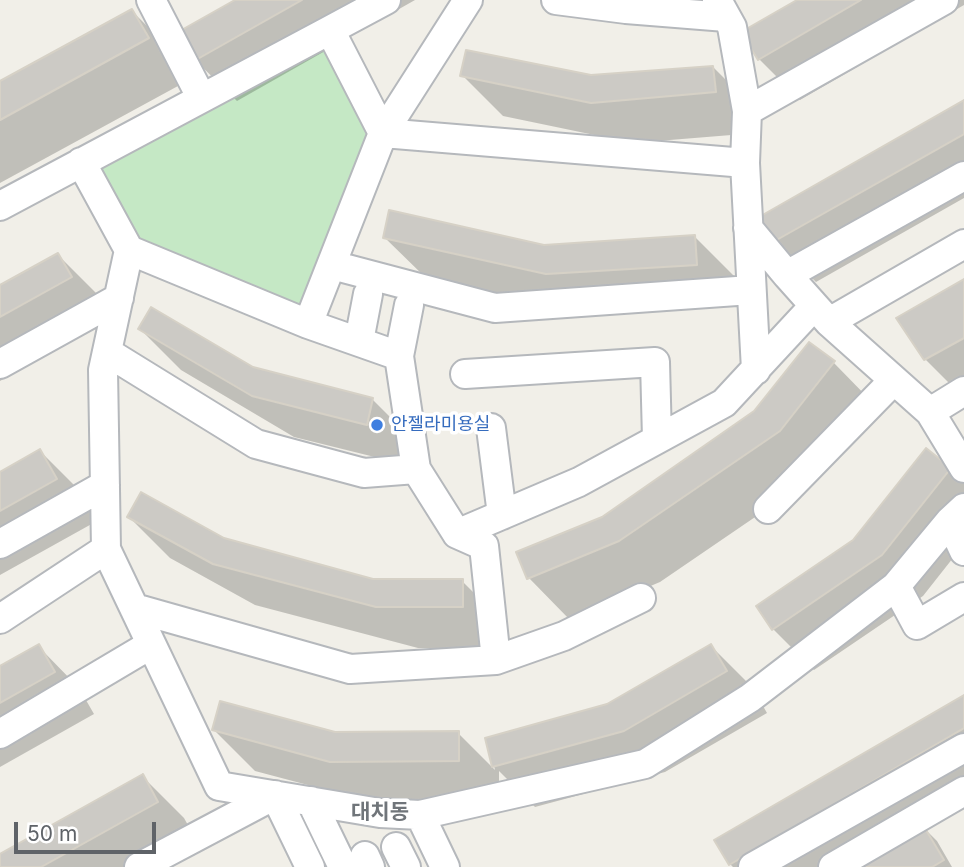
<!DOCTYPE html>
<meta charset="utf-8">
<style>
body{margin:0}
#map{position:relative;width:964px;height:867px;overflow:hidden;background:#f1efe8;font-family:Inter,sans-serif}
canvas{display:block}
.scale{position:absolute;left:14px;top:822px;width:142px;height:32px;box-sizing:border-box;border:4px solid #5f6368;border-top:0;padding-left:9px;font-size:21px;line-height:24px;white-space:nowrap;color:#5f6368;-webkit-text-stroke:5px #fff;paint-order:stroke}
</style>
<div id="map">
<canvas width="964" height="867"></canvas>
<div class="scale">50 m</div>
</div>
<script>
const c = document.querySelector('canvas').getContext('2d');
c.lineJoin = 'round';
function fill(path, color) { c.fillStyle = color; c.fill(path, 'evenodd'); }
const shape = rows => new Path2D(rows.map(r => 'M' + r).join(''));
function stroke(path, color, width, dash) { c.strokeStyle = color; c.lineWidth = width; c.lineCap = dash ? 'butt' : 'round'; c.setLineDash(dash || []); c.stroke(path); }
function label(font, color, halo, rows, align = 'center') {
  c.font = font + ' Inter,"Noto Sans KR",sans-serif'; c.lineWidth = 7; c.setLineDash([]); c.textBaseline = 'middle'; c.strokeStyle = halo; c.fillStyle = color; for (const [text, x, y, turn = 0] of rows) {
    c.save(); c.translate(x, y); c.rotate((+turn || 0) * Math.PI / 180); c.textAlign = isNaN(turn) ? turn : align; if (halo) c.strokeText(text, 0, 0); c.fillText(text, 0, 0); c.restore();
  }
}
const green = shape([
 [330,30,383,133,308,324,129,250,81,162]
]);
const shadow = shape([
 [239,0,415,0,237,101,195,60],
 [800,0,964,0,964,5,800,100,759,59],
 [132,11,173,52,189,80,0,183,0,83],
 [713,67,754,108,756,133,633,143,503,116,462,75,591,77],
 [964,102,964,198,816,282,774,241],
 [384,237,544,246,695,237,736,278,738,305,588,314,426,278],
 [58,255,99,296,112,318,0,381,0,287],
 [964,281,964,398,925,359],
 [140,329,252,369,373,400,414,441,407,465,294,437,181,370],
 [834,363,874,404,821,472,660,582,570,620,529,578,518,553,603,519],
 [40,451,81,492,97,521,0,575,0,474],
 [950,469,964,483,964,544,923,596,814,670,773,629,855,541],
 [129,517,373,581,462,581,503,622,503,648,418,648,255,605,170,558],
 [38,646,79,688,94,714,0,767,0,668],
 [711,646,752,687,767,713,665,772,535,807,499,771,499,801,372,802,255,771,214,730,334,733,458,733,495,770,487,739,608,706],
 [964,697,964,793,837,867,733,867,730,864],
 [143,777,184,818,198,843,156,867,0,867,0,856],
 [923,827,937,841,952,867,864,867]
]);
const building = shape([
 [235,0,302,0,194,61,178,32,235,0],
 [797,0,861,0,758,60,741,32,797,0],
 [132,9,149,38,0,120,0,81,132,9],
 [466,50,591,75,713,66,716,92,591,103,460,76,466,50],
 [964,100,964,134,773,242,759,217,964,100],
 [389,210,544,245,695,235,697,265,546,274,383,238,389,210],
 [58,253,72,277,0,317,0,285,58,253],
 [964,279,964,338,924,360,896,318,964,279],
 [151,307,253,367,373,398,367,425,252,396,138,329,151,307],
 [809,342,835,361,780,431,619,541,527,579,516,552,602,517,754,411,809,342],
 [926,448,951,468,882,555,772,630,756,606,853,540,926,448],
 [40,449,57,479,0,511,0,472,40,449],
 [141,492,224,538,373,579,463,579,463,607,376,607,213,564,127,517,141,492],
 [39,644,55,672,0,703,0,666,39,644],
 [711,644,727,671,624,731,492,767,485,738,607,704,711,644],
 [964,695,964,728,729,865,714,840,964,695],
 [220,701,335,732,459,731,459,761,330,762,212,730,220,701],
 [143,774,158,802,41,867,0,867,0,854,143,774],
 [923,825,944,860,932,867,862,867,860,862,923,825]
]);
const minor = shape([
 [151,0,201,97],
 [468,0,383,133,745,163,747,111,732,27,717,0],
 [556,0,626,9,638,4],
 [621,0,626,9,726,17],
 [330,30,386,0],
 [747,111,944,0],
 [81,162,129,250,308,324],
 [745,163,756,370],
 [0,206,330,30,383,133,308,324,399,356,416,469,457,534],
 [748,228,787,275,964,176],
 [332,265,495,308,751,290],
 [787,275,829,322,930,412,964,468],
 [829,322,964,244],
 [359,341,368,294],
 [107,352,256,444,364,473,416,469],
 [399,356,409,305],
 [0,364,119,298],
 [465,374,655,362,657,439],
 [930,412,964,391],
 [491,428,502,515],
 [768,509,894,380],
 [950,521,964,551],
 [0,544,105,485],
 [106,549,103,370,129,250],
 [896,586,917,625,964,597],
 [134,608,350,669,496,660,564,636,641,598],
 [0,619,106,549,219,786,380,813,420,815,645,764,750,698,896,586,950,521,964,508],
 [496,660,484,546,457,534,579,482,724,403,814,306],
 [0,734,150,645],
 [311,801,343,867],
 [420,815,445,867],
 [396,847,406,867],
 [365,856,370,867],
 [139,867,275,795,310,867],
 [753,867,964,748],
 [833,867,964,791]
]);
const markers = [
 [377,425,7,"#3f7fe0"]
];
const shopNames = [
 ["안젤라미용실",391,425]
];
const quarterNames = [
 ["대치동",380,813]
];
fill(green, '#c5e8c5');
fill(shadow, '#0003');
fill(building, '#cccac5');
stroke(building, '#d6d1c6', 2);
stroke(minor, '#b5b8bc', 32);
stroke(minor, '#fff', 28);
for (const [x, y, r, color] of markers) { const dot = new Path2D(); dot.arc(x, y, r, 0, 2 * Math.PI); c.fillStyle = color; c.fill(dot); stroke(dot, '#fff', 2.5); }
label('18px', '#366cbe', '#fff', shopNames, 'left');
label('bold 21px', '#70757a', '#fff', quarterNames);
</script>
